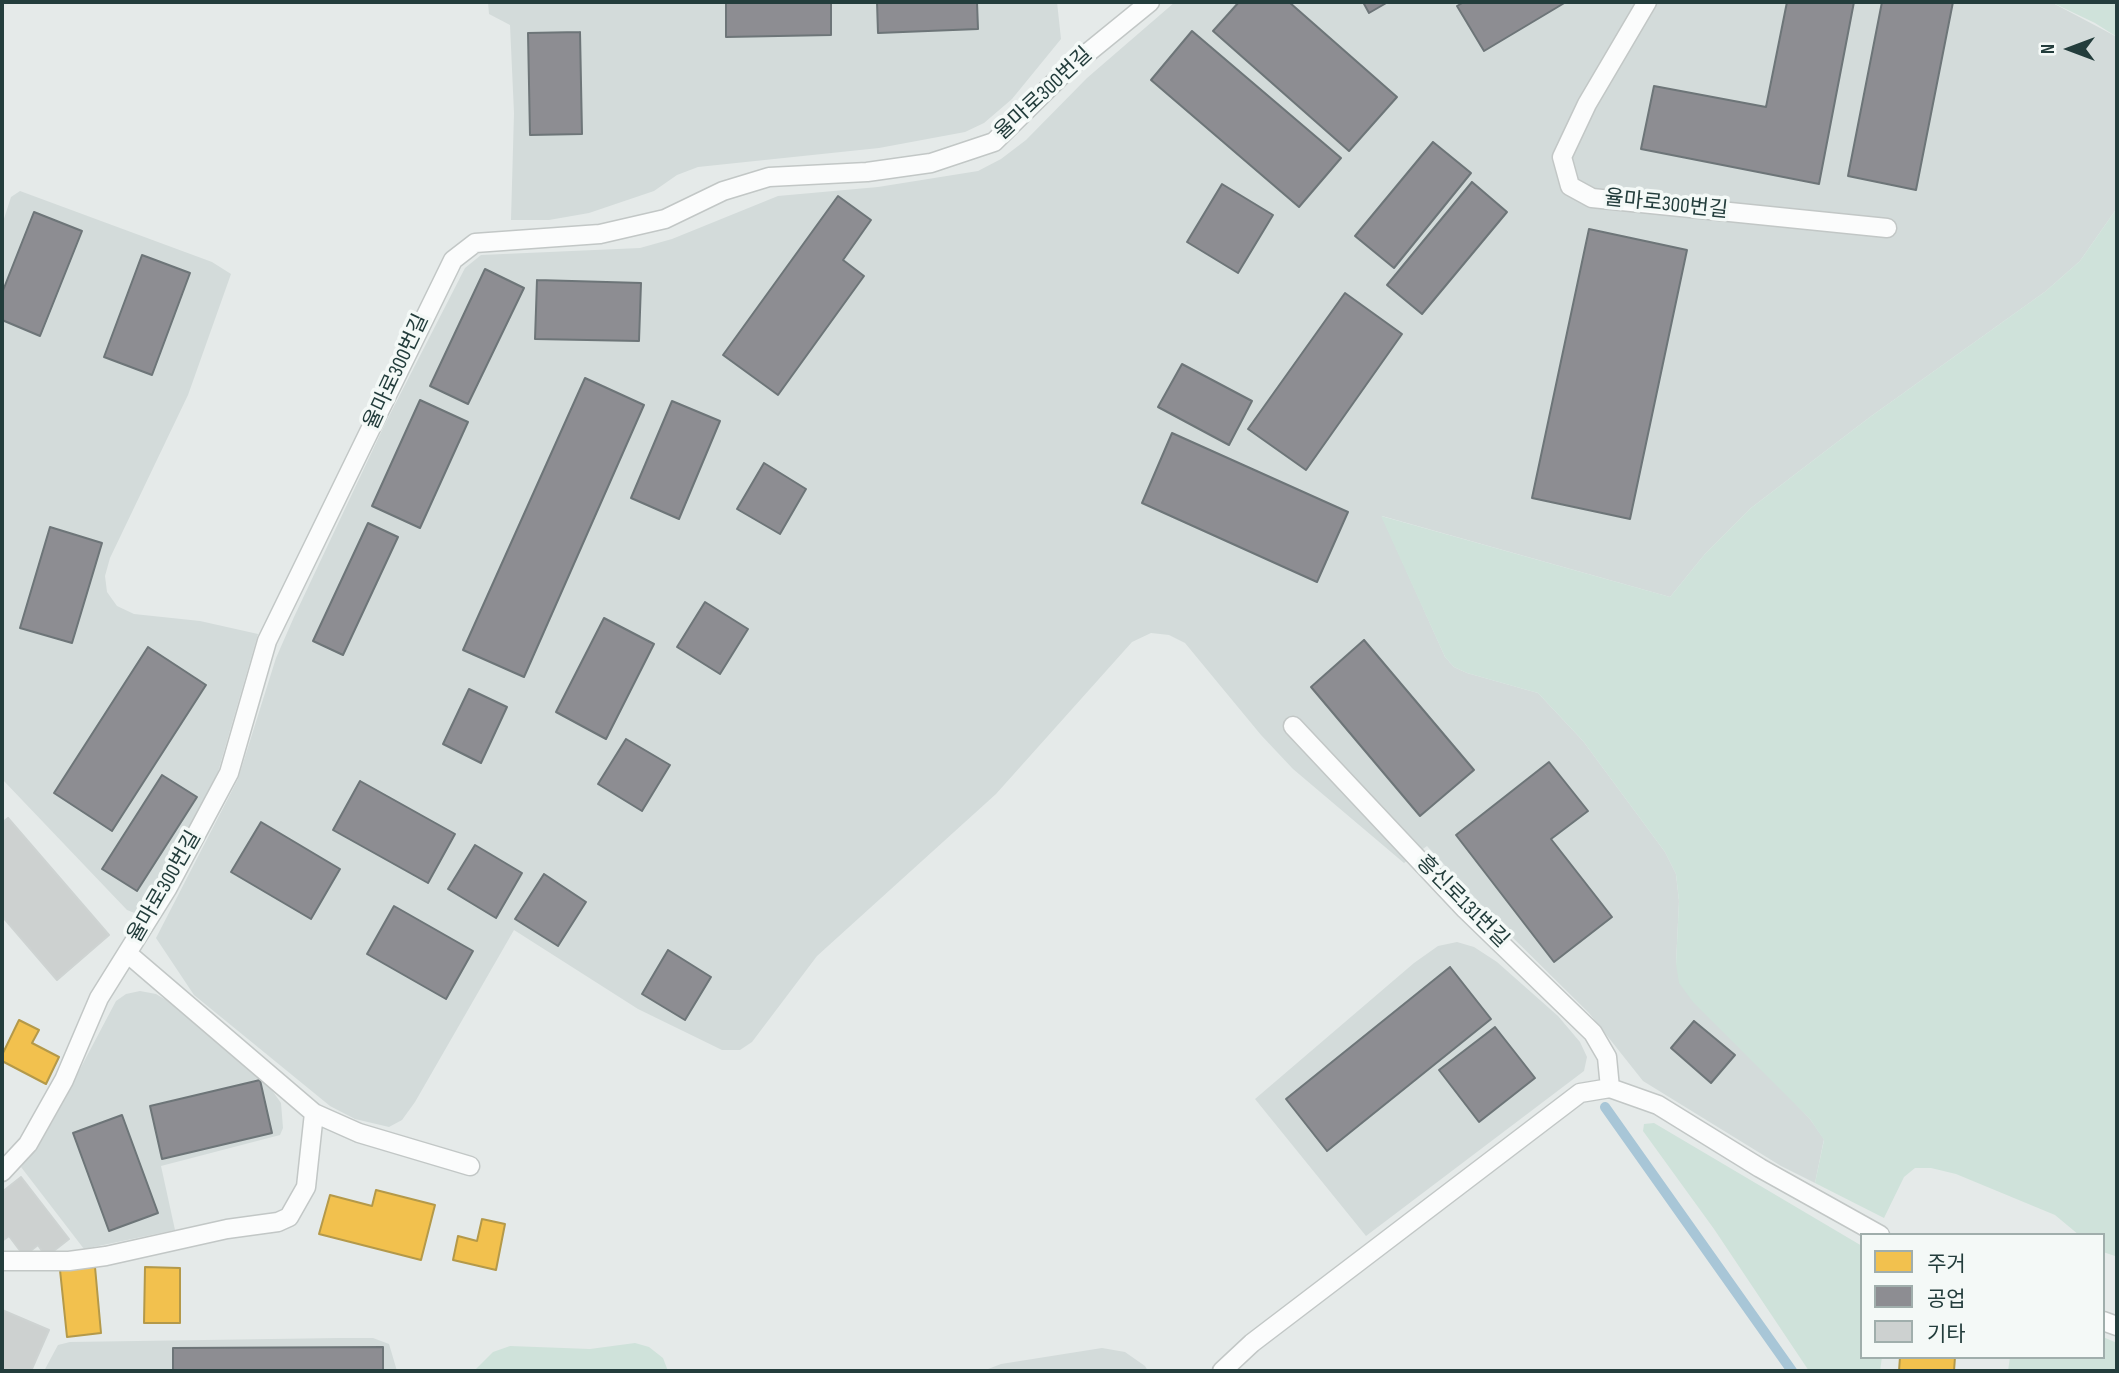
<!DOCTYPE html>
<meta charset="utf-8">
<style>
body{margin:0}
#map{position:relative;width:2119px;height:1373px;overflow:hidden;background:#e5eae9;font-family:"Sofia Sans Condensed","Noto Sans KR",sans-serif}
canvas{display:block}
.frame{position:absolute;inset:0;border:4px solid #233d3c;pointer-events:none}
.legend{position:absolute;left:1860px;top:1233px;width:245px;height:126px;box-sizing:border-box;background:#f4f9f7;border:2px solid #a0aeac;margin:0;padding:9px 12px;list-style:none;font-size:21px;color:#233d3c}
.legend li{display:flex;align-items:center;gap:14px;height:35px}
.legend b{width:35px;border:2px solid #a0aeac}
.north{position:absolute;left:2035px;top:14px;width:70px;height:70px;-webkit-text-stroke:5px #f4f9f7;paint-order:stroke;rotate:270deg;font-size:19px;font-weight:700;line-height:28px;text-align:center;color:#233d3c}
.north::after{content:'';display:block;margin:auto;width:24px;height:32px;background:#233d3c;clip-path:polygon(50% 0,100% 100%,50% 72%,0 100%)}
</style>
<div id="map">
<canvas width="2119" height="1373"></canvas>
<div class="frame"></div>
<ul class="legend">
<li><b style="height:19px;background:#f2c14e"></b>주거</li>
<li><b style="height:19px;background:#8d8d92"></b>공업</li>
<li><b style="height:19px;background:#cdd1d0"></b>기타</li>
</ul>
<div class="north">N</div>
</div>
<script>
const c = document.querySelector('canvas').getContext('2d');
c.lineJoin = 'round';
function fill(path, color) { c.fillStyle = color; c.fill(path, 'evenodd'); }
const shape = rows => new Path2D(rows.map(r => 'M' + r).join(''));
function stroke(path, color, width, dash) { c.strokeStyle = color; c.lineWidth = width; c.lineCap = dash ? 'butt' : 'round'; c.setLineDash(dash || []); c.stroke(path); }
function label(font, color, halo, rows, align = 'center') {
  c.font = font + ' "Sofia Sans Condensed","Noto Sans KR",sans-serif'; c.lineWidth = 7; c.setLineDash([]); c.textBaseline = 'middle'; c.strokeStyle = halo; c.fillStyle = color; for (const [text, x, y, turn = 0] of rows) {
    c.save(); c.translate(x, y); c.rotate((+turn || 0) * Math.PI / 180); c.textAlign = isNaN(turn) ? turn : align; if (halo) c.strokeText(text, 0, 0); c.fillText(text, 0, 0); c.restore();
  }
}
const built = shape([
 [488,2,1057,2,1061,39,1012,99,984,123,965,132,879,148,698,167,677,175,654,191,589,213,549,220,511,220,514,113,510,25,489,14],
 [1175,2,2051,2,2117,37,2117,208,2080,261,2046,291,1870,417,1751,508,1705,554,1670,597,1382,516,1445,657,1454,667,1467,673,1538,693,1583,741,1665,852,1676,874,1679,901,1676,964,1755,1061,1810,1119,1824,1139,1815,1183,1781,1166,1643,1081,1589,1013,1502,927,1427,846,1404,863,1293,769,1261,735,1185,643,1169,635,1151,633,1132,642,996,794,817,956,752,1042,740,1050,722,1050,638,1009,514,930,415,1102,402,1120,389,1127,355,1119,330,1106,194,995,156,938,238,779,276,658,294,617,385,424,465,268,481,255,640,248,672,239,778,196,878,187,978,171,1001,159,1026,140,1087,78],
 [20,191,212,262,231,274,188,395,110,558,105,576,107,592,117,606,134,614,200,621,258,634,218,772,165,874,147,905,137,914,127,910,2,779,2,225,11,197],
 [1457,942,1474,947,1497,962,1558,1016,1580,1042,1587,1057,1584,1071,1366,1236,1255,1099,1414,963,1438,946],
 [140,991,156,994,173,1004,262,1076,281,1103,283,1128,280,1135,161,1166,175,1230,84,1249,21,1167,52,1122,116,1001,126,994],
 [339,1338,373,1338,389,1344,397,1371,44,1371,58,1345,70,1342],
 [1102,1348,1125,1352,1145,1366,1148,1371,983,1371,1001,1364]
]);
const green = shape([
 [2051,2,2117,2,2117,37,2095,23],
 [2117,208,2117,1256,2115,1256,2103,1252,2103,1235,2079,1235,2055,1215,1956,1174,1931,1168,1915,1168,1904,1177,1884,1218,1815,1183,1824,1140,1810,1119,1693,1002,1679,983,1676,964,1679,901,1676,874,1665,852,1583,741,1538,693,1467,673,1454,667,1445,657,1381,516,1670,597,1705,554,1751,508,1870,417,2046,291,2080,261],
 [1654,1123,1862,1246,1862,1357,1882,1357,1880,1371,1809,1371,1714,1229,1643,1131,1644,1124],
 [2103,1337,2117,1343,2117,1371,2008,1371,2010,1357,2103,1357],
 [635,1343,649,1347,663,1358,668,1371,474,1371,493,1352,510,1346,590,1349]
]);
const homes = shape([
 [19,1020,39,1030,32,1043,59,1057,46,1084,2,1061,2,1055,19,1020],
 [376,1190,435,1205,421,1260,319,1234,330,1195,372,1206,376,1190],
 [482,1219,505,1224,496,1270,453,1260,458,1236,477,1241,482,1219],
 [95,1267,101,1333,67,1337,60,1270,95,1267],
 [145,1267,180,1268,180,1323,144,1323,145,1267],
 [1900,1357,1955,1357,1954,1371,1899,1371,1900,1357]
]);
const industry = shape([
 [726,2,831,2,831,35,726,37,726,2],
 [877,2,977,2,978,29,878,33,877,2],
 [1239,2,1289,2,1397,97,1349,151,1213,31,1239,2],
 [1363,2,1388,2,1369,13,1363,2],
 [1464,2,1566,2,1484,51,1457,6,1464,2],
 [1787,2,1854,2,1819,184,1641,149,1654,86,1766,107,1787,2],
 [1882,2,1953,2,1916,190,1848,176,1882,2],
 [1192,31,1341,158,1299,207,1151,80,1192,31],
 [580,32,582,134,530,135,528,33,580,32],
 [1433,142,1471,173,1394,268,1355,236,1433,142],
 [1472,182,1507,212,1422,314,1387,285,1472,182],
 [1222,184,1273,215,1238,273,1187,242,1222,184],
 [838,196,871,220,843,260,864,276,778,395,723,355,838,196],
 [34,212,82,231,40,336,2,320,2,293,34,212],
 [1589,229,1687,250,1630,519,1532,498,1589,229],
 [142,255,190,273,152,375,104,357,142,255],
 [485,269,524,288,468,404,430,386,485,269],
 [537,280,641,283,639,341,535,339,537,280],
 [1345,293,1402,334,1306,470,1248,429,1345,293],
 [1182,364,1252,401,1229,445,1158,407,1182,364],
 [585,378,644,405,524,677,463,650,585,378],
 [420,400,468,422,420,528,372,506,420,400],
 [672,401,720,421,679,519,631,498,672,401],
 [1172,433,1348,512,1317,582,1142,503,1172,433],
 [764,463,806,489,780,534,737,509,764,463],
 [368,523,398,537,343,655,313,641,368,523],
 [50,527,102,543,72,643,20,628,50,527],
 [705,602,748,629,720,674,677,647,705,602],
 [604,618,654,644,606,739,556,712,604,618],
 [1364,640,1474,770,1420,816,1311,687,1364,640],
 [148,647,206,685,112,831,54,793,148,647],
 [469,689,507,707,481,763,443,744,469,689],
 [626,739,670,765,642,811,598,784,626,739],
 [1549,762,1588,811,1551,839,1612,917,1554,962,1456,835,1549,762],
 [162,775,197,797,137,891,102,869,162,775],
 [360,781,455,834,428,883,333,830,360,781],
 [261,822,340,869,311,919,231,872,261,822],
 [475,845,522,873,496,918,448,889,475,845],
 [544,874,586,902,558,946,515,919,544,874],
 [394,906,473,951,446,999,367,954,394,906],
 [668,950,711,977,685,1020,642,994,668,950],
 [1450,967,1491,1019,1327,1151,1286,1099,1450,967],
 [1694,1021,1735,1055,1711,1083,1671,1048,1694,1021],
 [1495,1027,1535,1078,1479,1122,1439,1070,1495,1027],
 [260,1080,272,1133,162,1159,150,1106,260,1080],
 [122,1115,158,1213,109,1231,73,1133,122,1115],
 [383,1347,383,1371,173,1371,173,1348,383,1347]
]);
const stream = shape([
 [1605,1107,1792,1371]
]);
const building = shape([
 [8,818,109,935,57,980,2,916,2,823,8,818],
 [21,1177,69,1239,46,1257,38,1245,24,1256,9,1236,2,1241,2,1192,21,1177],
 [2,1310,49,1330,31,1371,2,1371,2,1310]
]);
const service = shape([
 [1647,2,1587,104,1562,157,1570,186,1592,198,1887,228],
 [1293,726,1465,909,1593,1033,1607,1057,1610,1088],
 [314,1113,359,1133,470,1166],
 [2,1172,28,1144,64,1080,99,998,167,889,229,773,267,641,453,260,475,243,600,234,665,219,723,191,769,177,867,172,931,163,994,142,1069,68,1150,2],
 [2,1261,69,1261,106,1256,227,1229,278,1222,289,1217,306,1187,314,1113,127,953],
 [2103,1321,2117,1326],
 [1222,1371,1252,1343,1580,1093,1610,1088,1658,1105,1760,1168,1880,1235]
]);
const streetNames = [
 ["율마로300번길",1044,94,-43],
 ["율마로300번길",1666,205,6],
 ["율마로300번길",397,372,-65],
 ["율마로300번길",165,887,-60],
 ["흥신로131번길",1462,902,45]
];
fill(built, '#d3dbda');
fill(green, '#cfe2da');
fill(homes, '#f2c14e');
stroke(homes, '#b49949', 2);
fill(industry, '#8d8d92');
stroke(industry, '#6d7578', 2);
stroke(stream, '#a8c6d7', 10);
fill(building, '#cdd1d0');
stroke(building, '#ced3d2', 2);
stroke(service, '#c2c7c6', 21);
stroke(service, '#fbfcfc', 18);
label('21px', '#233d3c', '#f4f9f7', streetNames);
</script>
